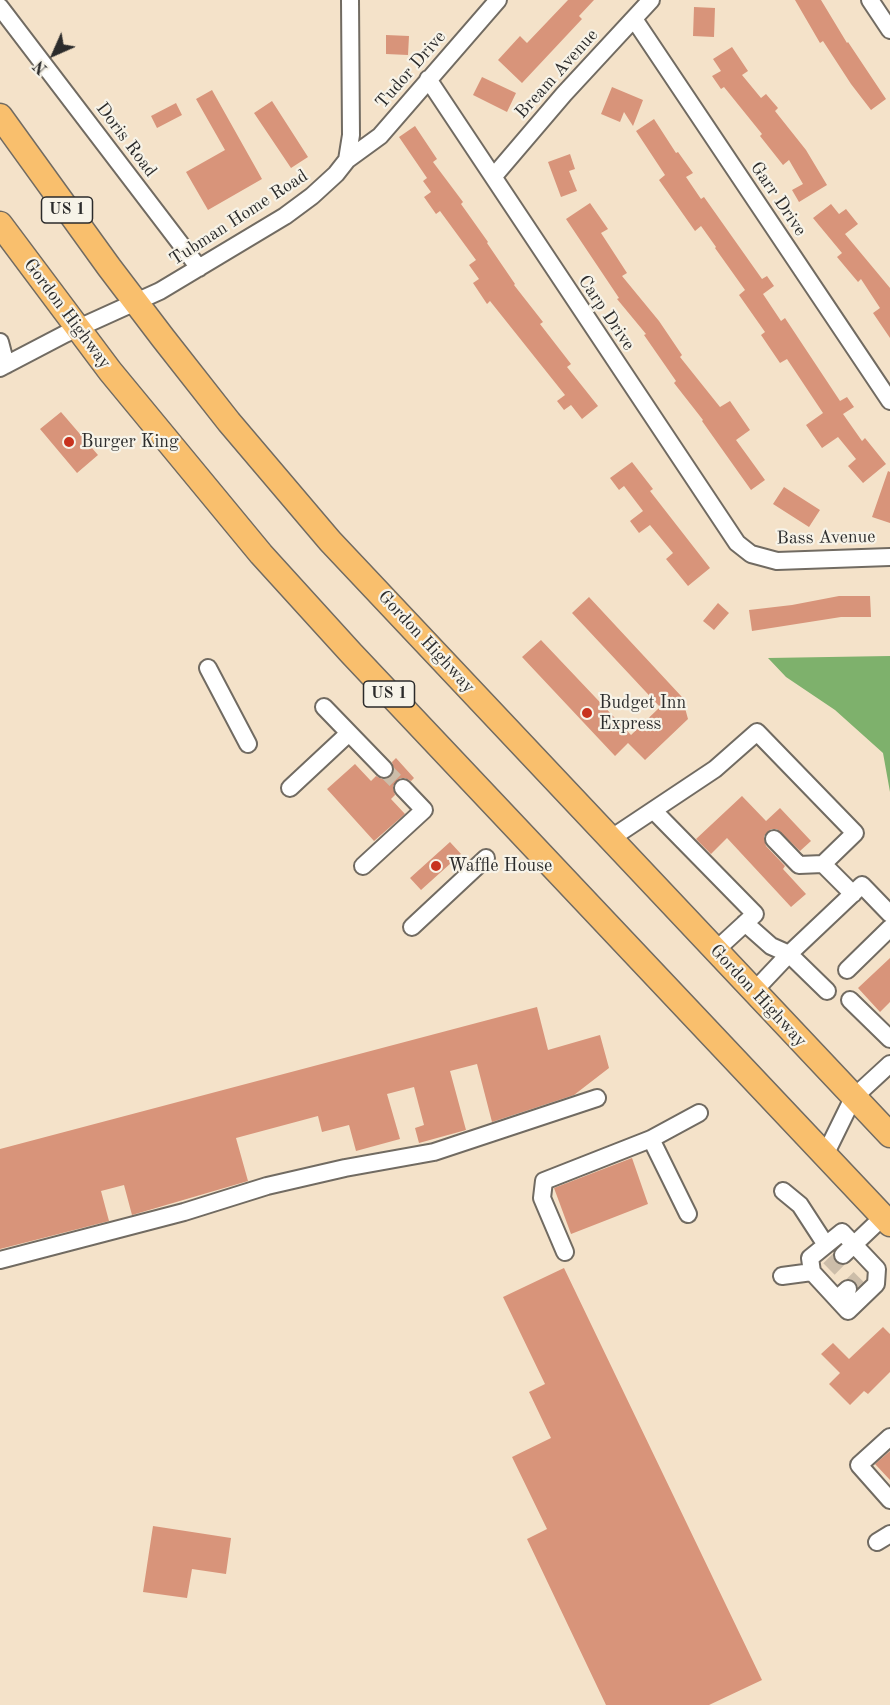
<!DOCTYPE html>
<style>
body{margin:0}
#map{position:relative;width:890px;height:1705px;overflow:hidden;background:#f4e2c9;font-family:"Old Standard TT",serif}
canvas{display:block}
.north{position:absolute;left:24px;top:24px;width:60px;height:60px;-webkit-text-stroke:4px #f7f3e8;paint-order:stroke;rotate:225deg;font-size:16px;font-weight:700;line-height:24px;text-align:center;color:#2b2b2b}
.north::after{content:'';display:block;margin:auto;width:21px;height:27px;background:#2b2b2b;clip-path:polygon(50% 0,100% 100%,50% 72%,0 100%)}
</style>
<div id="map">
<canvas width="890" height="1705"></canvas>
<div class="north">N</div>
</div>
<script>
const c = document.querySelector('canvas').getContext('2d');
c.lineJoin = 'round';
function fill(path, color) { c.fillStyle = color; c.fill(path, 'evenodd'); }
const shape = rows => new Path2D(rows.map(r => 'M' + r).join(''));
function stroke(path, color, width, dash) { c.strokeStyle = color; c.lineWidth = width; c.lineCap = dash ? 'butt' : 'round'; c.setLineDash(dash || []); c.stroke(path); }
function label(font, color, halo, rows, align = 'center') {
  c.font = font + ' "Old Standard TT",serif'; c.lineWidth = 4.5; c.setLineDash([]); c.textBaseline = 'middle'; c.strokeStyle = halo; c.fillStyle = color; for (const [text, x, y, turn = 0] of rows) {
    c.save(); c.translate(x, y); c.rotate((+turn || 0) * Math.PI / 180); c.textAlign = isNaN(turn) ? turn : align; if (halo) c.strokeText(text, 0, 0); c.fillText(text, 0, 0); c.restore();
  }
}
const forest = shape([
 [890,656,890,792,883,753,835,710,786,677,768,658]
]);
const building = shape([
 [568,0,594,0,579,16,582,19,522,83,498,60,520,36,527,43],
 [795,0,821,0,847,43,848,42,886,99,871,110,851,84,823,41,820,43],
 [694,7,715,8,714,37,693,36],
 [386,35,409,36,408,55,386,54],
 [732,47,748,71,742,75,761,98,766,94,778,108,775,111,806,150,827,185,799,202,792,190,803,184,789,160,783,165,760,136,762,134,724,87,721,89,712,76,721,71,713,59],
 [482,77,516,93,507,112,473,95],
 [612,87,643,100,633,126,624,112,620,122,601,114],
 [212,90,262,179,208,210,186,172,225,150,196,99],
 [272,101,308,157,291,168,254,113],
 [176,103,182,115,157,128,151,116],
 [654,119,676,153,678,152,693,173,686,177,701,199,704,197,762,279,767,276,774,286,763,294,781,321,785,318,840,401,847,397,854,407,843,414,862,441,865,438,886,464,863,483,848,466,856,459,838,437,822,448,806,425,823,413,787,359,780,363,761,335,765,332,739,295,745,290,715,248,716,247,701,226,695,231,659,180,665,175,636,131],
 [415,126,437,159,433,162,463,202,461,204,488,242,487,243,515,284,514,285,543,322,540,324,571,364,567,367,598,406,582,419,571,405,564,410,557,401,565,395,490,301,487,304,473,283,479,279,469,265,476,260,440,211,436,214,424,197,431,192,423,181,427,178,399,137],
 [570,154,575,169,569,171,577,191,561,197,548,162],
 [590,203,608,229,601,233,627,273,622,276,659,321,682,355,680,357,720,407,730,401,750,430,736,440,765,480,751,490,702,421,703,420,674,383,676,381,644,335,646,334,617,299,619,298,566,219],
 [831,204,839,214,846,209,858,224,845,234,890,288,890,338,873,313,880,308,861,279,858,282,837,257,842,253,813,218],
 [61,412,98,455,77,473,40,429],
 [632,462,653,489,650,491,710,568,688,586,666,559,673,553,650,525,639,533,630,521,643,511,624,486,619,490,610,478],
 [888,471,890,472,890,523,872,517],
 [784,487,820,510,809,527,773,504],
 [839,596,870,596,871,617,841,617,752,631,749,610,792,605],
 [589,597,682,697,688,719,645,760,628,743,615,756,522,657,541,640,631,735,660,707,572,613],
 [718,603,729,613,714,630,703,621],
 [396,758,414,778,411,781,405,778,400,778,393,786,395,795,391,799,405,814,374,841,327,789,355,764,371,781,376,776,382,779,387,779,394,772,392,762],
 [742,796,766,821,780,808,811,841,800,851,777,829,771,829,764,836,766,846,785,866,783,869,806,894,791,907,727,838,711,854,696,839],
 [450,842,461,854,421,890,410,878],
 [890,958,890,1002,880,1012,858,988],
 [537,1007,548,1050,600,1035,609,1068,574,1095,492,1122,477,1064,450,1071,466,1130,419,1143,415,1128,424,1125,414,1087,387,1094,400,1139,356,1151,349,1125,322,1132,318,1116,236,1138,248,1181,132,1215,124,1185,101,1191,109,1221,0,1249,0,1149],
 [632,1158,648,1204,571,1234,554,1188],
 [564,1268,762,1680,709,1705,606,1705,527,1539,547,1529,512,1457,551,1438,529,1392,545,1384,503,1297],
 [883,1327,890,1334,890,1372,868,1394,864,1391,850,1405,829,1384,840,1373,821,1354,833,1343,849,1359],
 [890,1451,890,1480,875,1464],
 [153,1526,231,1538,226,1574,192,1569,187,1598,143,1592]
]);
const minorTunnel = shape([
 [384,769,403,788],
 [829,1269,843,1255],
 [848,1289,861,1276]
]);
const minor = shape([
 [870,0,890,30],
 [0,7,199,268],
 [634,19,890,401],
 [428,79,737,543,751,554,777,561,890,557],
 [347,160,380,136,498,0],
 [494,176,564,94,651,0],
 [0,342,6,365],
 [0,368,65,334,160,291,285,216,312,196,336,174,347,160,351,135,350,0],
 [208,668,248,744],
 [324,707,384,769],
 [290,788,349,733],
 [654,811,755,914,716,950],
 [610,839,715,769,757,732,855,833,823,864,799,865,774,839],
 [823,864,853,894],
 [363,866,424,810,403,788],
 [745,923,771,946,789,954,862,885,890,914],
 [412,927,486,858],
 [847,970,890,928],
 [754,991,789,954,827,991],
 [850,1000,890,1039],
 [651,1139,688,1214],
 [825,1155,853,1098,890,1064],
 [783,1191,800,1205,826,1245],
 [565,1252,542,1198,544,1181,651,1139,699,1113],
 [843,1255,883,1217],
 [0,1260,184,1212,267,1186,345,1168,434,1152,597,1098],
 [782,1276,812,1272,810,1258,842,1232,877,1269,876,1284,848,1311,812,1272],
 [837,1299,848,1289],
 [890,1437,859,1465,890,1500],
 [877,1542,890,1534]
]);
const highway = shape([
 [0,116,109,267,163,338,229,422,330,541,890,1135],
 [0,224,110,371,261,554,351,653,890,1224]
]);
const markers = [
 [69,442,6,"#c8321e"],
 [587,713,6,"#c8321e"],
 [436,866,6,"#c8321e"]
];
const shields = [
 [67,210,51],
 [389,694,51]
];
const shieldNames = [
 ["US 1",67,210],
 ["US 1",389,694]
];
const streetNames = [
 ["Tudor Drive",411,70,-49],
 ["Bream Avenue",557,74,-48],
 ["Doris Road",126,140,53],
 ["Garr Drive",778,199,56],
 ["Tubman Home Road",239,218,-33],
 ["Carp Drive",606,313,56],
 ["Gordon Highway",67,314,53],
 ["Bass Avenue",826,538,-1],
 ["Gordon Highway",426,642,47],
 ["Gordon Highway",758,996,47]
];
const poiNames = [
 ["Burger King",81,442],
 ["Budget Inn",599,703],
 ["Express",599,724],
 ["Waffle House",448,866]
];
fill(forest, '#7eb16c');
fill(building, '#d8947a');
stroke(minorTunnel, '#ccbda9', 16, [16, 8]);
stroke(minor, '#716b62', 20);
stroke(highway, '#716b62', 27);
stroke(minor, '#fff', 16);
stroke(highway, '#f9bf6d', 24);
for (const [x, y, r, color] of markers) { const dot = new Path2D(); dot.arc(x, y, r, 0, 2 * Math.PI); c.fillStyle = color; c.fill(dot); stroke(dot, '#f7f3e8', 2); }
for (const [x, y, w] of shields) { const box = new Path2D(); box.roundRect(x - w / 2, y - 13, w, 26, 4.5); c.fillStyle = '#f7f3e8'; c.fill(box); stroke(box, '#2b2b2b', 1.5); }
label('bold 16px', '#2b2b2b', null, shieldNames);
label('18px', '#2b2b2b', '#f7f3e8', streetNames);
label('18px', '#2b2b2b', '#f7f3e8', poiNames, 'left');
</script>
